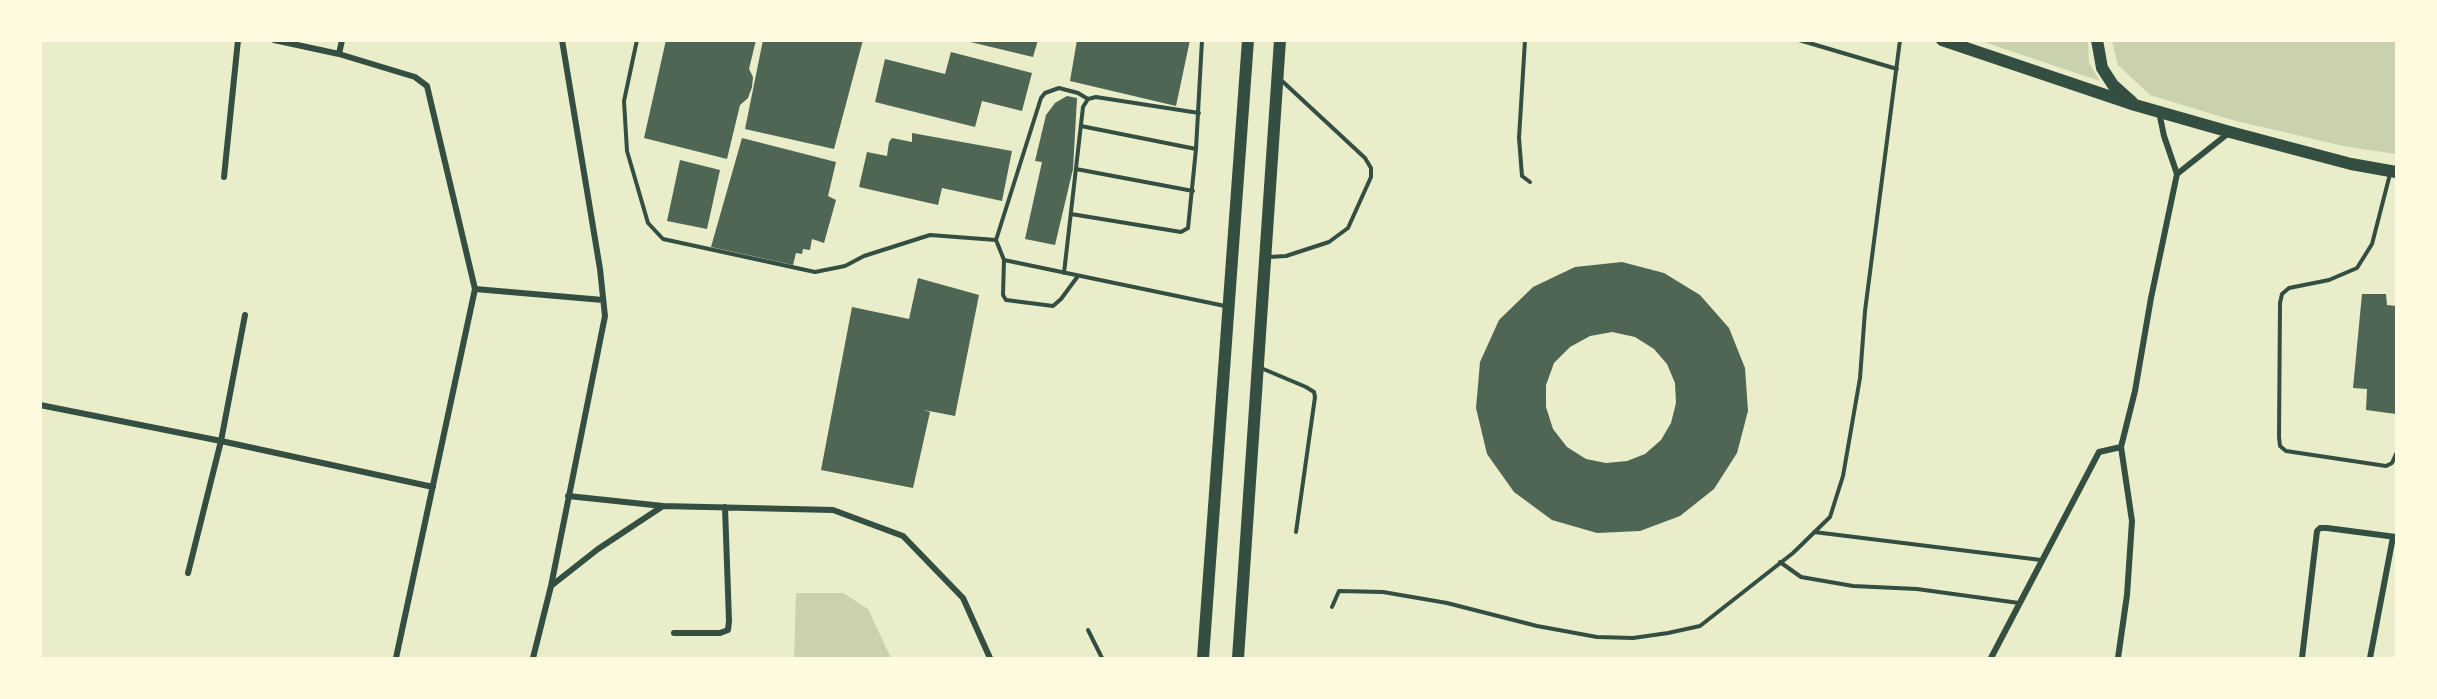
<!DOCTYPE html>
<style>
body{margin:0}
#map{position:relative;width:2437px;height:699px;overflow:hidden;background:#e9edc9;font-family:Karla,sans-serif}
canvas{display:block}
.frame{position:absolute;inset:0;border:42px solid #fefae0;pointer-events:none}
</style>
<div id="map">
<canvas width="2437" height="699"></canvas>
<div class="frame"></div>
</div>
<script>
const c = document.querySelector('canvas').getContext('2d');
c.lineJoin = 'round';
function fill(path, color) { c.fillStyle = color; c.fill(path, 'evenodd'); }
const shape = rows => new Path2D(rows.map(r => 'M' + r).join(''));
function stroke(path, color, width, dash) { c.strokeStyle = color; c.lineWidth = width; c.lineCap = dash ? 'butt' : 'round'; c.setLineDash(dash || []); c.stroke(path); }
const green = shape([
 [1981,41,2088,41,2089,63,2100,81],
 [2112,41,2396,41,2396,154,2343,146,2232,120,2150,95,2118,65],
 [796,593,843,593,868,609,891,658,794,658]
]);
const building = shape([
 [666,40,756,40,749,69,753,77,752,87,748,98,740,105,727,159,644,138],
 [763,40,863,40,834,149,745,129],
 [962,40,1038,40,1033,57],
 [1077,40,1190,40,1176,106,1070,81],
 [951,52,1032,73,1022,111,982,101,975,127,875,102,885,59,945,74],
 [1067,96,1077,98,1073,169,1055,245,1025,239,1042,162,1035,161,1046,115,1055,103],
 [912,133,1012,151,1002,201,942,188,938,205,859,187,867,152,887,156,889,142,892,138,912,142],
 [742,138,836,162,828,196,836,200,824,243,812,239,810,250,803,249,802,254,796,253,793,265,711,247],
 [680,160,720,170,707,229,667,221],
 [1622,262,1664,273,1700,295,1729,328,1745,368,1748,411,1737,453,1714,489,1680,516,1640,531,1597,533,1552,520,1514,492,1487,454,1476,408,1480,362,1499,320,1533,287,1575,267],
 [1612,332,1635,337,1654,349,1667,364,1675,383,1676,403,1671,423,1661,440,1645,454,1627,461,1606,463,1586,459,1567,447,1553,429,1546,407,1546,385,1554,363,1570,347,1590,336],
 [918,278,979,295,955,416,924,410,930,412,913,488,821,470,852,307,909,319],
 [2362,294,2386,294,2387,305,2396,306,2396,414,2366,410,2367,389,2353,388]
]);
const service = shape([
 [637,40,624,101,627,151,648,223,663,239,815,272,845,266,864,256,930,235,996,240],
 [1525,40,1519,138,1522,176,1530,182],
 [1799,40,1897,69],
 [1088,99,1078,93,1059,88,1045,93,1041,98,996,240,1004,260,1225,306],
 [1081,126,1196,149],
 [1076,169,1193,191],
 [2390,174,2372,244,2357,268,2329,280,2289,288,2282,294,2280,303,2279,437,2280,446,2286,451,2386,466,2392,463,2396,454],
 [1071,214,1181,232,1188,228,1196,149,1202,40],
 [1269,257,1286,256,1329,242,1348,228,1371,177,1371,168,1365,158,1281,80],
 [1004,260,1003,295,1006,300,1053,306,1061,299,1078,276],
 [1064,273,1083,107,1088,99,1096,97,1199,113],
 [1261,368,1306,387,1314,392,1315,397,1296,532],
 [1814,532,2041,560],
 [1780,562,1801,577,1853,586,1917,589,2019,603],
 [1332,607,1339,591,1383,592,1447,603,1537,626,1597,637,1633,638,1668,633,1700,626,1793,553,1830,517,1843,476,1860,378,1865,311,1900,40],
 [1088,630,1102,658]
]);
const minor = shape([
 [274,40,339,54,415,77,427,86,475,289,396,658],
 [339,54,342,40],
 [2177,174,2230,132],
 [224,177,238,40],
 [475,289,603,300],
 [40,405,221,441,433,487],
 [568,496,663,506],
 [188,573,221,441,245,315],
 [551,586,605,316,600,269,562,40],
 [674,633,720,633,728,630,729,621,725,507],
 [533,658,551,586,598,549,663,506,833,510,903,536,963,598,990,658],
 [1991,658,2099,452,2121,447],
 [2118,658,2127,595,2132,521,2121,447,2135,391,2151,298,2177,174,2164,136,2159,112],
 [2302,658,2317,531,2320,528,2327,528,2396,537],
 [2370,658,2393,537]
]);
const trunk = shape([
 [1942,40,2135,105,2230,132,2351,164,2396,172],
 [2097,40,2102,68,2113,85,2132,102],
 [1203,658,1248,40],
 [1238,658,1280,40]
]);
fill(green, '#cad2ad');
fill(building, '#4f6655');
stroke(service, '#344e41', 4);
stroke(minor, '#344e41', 6);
stroke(trunk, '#344e41', 12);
</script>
